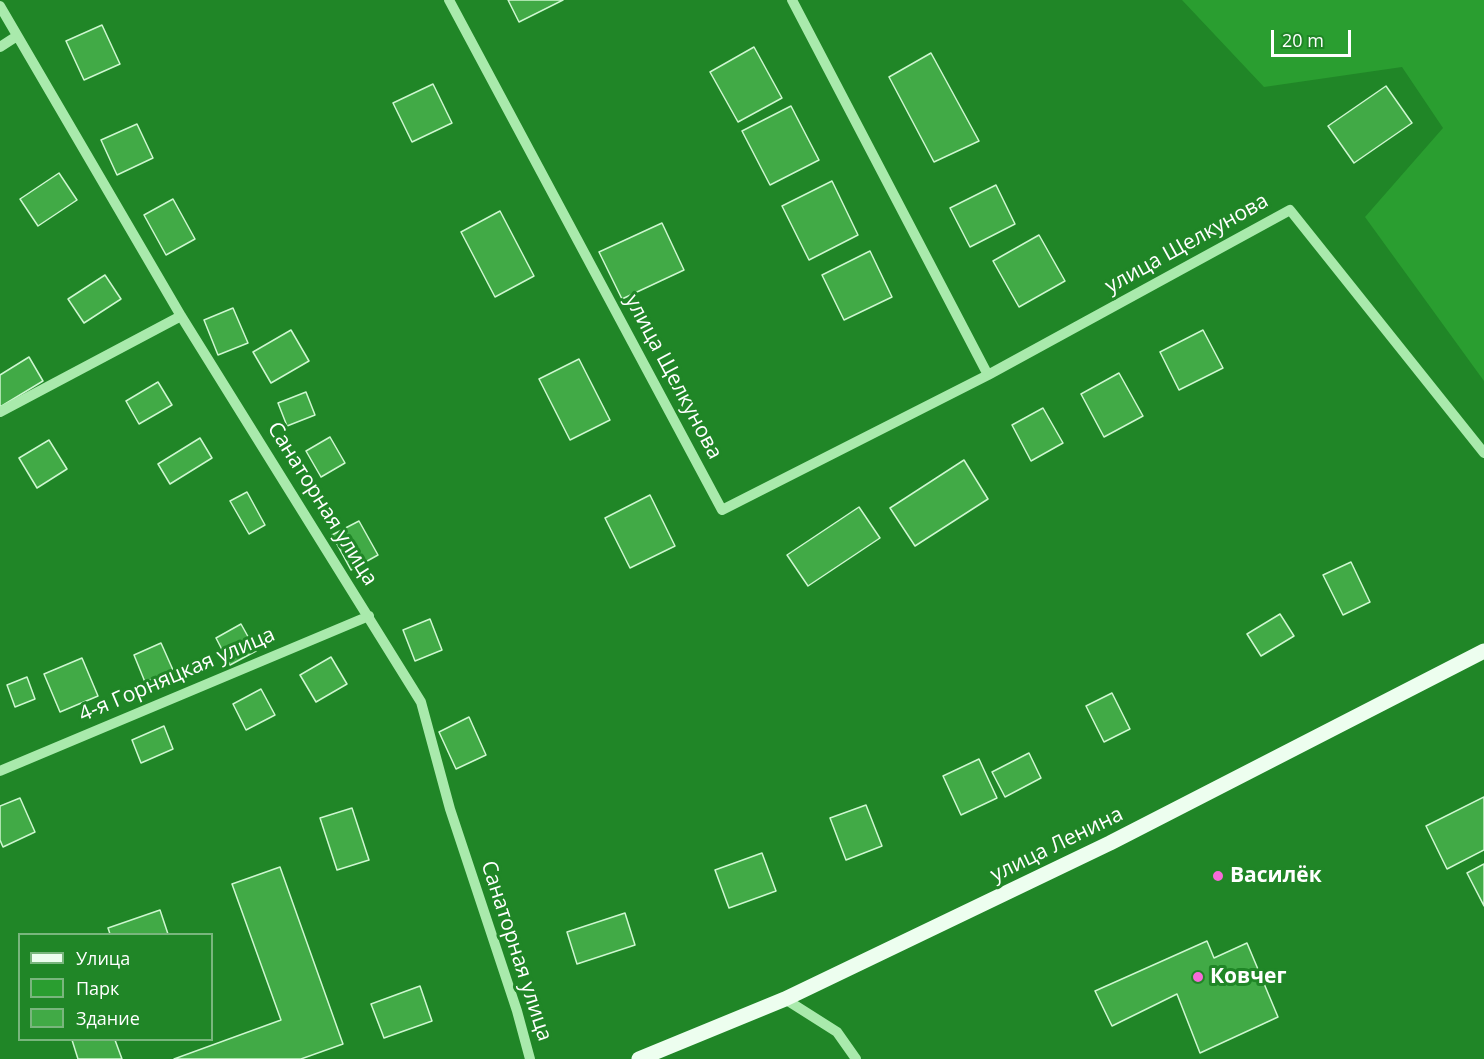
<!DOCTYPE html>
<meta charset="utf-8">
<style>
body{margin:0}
#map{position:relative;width:1484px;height:1059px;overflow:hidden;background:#208627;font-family:"Open Sans",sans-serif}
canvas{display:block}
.legend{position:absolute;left:18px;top:933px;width:195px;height:108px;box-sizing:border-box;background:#208627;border:2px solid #79b67d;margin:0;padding:8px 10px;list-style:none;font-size:18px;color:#fff}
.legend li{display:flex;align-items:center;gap:12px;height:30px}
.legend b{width:30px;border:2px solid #79b67d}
.scale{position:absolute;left:1271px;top:30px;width:80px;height:27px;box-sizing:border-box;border:3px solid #fff;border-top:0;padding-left:8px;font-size:18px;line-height:21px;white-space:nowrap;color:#fff;-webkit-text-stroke:4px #208627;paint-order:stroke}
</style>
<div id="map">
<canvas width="1484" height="1059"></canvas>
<ul class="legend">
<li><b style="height:8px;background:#edfeef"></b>Улица</li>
<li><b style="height:16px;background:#2a9e30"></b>Парк</li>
<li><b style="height:16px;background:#41aa46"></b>Здание</li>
</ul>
<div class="scale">20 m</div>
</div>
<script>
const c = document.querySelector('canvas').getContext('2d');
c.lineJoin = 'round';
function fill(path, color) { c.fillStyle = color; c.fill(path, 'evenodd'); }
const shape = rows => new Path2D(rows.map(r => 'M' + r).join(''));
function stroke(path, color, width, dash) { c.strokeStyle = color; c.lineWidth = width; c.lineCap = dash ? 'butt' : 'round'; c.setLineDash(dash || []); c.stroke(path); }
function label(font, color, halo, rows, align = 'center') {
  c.font = font + ' "Open Sans",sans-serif'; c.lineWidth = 6; c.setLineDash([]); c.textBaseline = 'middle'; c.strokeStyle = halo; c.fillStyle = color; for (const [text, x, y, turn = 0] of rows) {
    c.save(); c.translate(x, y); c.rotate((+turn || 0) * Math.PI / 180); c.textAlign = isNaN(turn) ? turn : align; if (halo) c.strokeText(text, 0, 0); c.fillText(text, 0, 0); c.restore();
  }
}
const green = shape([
 [1182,0,1484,0,1484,381,1365,217,1443,128,1402,67,1264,87]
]);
const building = shape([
 [508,0,563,0,519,22,508,0],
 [102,25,120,64,84,80,66,41,102,25],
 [754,47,782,98,738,122,710,72,754,47],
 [931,53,979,141,934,162,889,77,931,53],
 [433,84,452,123,412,142,393,103,433,84],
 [1386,86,1412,123,1354,163,1328,126,1386,86],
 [791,106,819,160,770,185,742,131,791,106],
 [137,124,153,158,117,175,101,140,137,124],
 [59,173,77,200,38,226,20,199,59,173],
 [832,181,858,235,809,260,782,206,832,181],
 [996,185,1015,224,970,247,950,208,996,185],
 [173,199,195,239,166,255,144,215,173,199],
 [500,211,534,276,495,297,461,232,500,211],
 [662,223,684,270,622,299,599,252,662,223],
 [1039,235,1065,281,1019,307,993,261,1039,235],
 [870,251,892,297,844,320,822,275,870,251],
 [105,275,121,299,84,323,68,299,105,275],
 [233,308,248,343,218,355,204,320,233,308],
 [291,330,309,361,271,383,253,352,291,330],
 [1203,330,1223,368,1179,390,1160,352,1203,330],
 [29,357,43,381,0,407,0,375,29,357],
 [579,359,610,420,570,440,539,379,579,359],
 [1119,373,1143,416,1104,437,1081,394,1119,373],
 [158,382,172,405,139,424,126,401,158,382],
 [306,392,315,415,287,426,278,403,306,392],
 [1043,408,1063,443,1031,461,1012,425,1043,408],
 [330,437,345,463,321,477,306,451,330,437],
 [200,438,212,458,170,484,158,464,200,438],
 [49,440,67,469,37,488,19,458,49,440],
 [964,460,988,499,915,546,890,508,964,460],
 [247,492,265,525,249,534,230,501,247,492],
 [650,495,675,546,630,568,605,518,650,495],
 [859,507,880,538,808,586,787,555,859,507],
 [359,521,378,555,351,570,332,535,359,521],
 [1351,562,1370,602,1343,615,1323,575,1351,562],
 [1280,614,1294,636,1261,656,1247,634,1280,614],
 [430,619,442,650,415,661,403,630,430,619],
 [241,624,256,651,230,665,216,638,241,624],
 [161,643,173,670,145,682,134,655,161,643],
 [331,657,347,684,316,702,300,675,331,657],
 [82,658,98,696,60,712,44,674,82,658],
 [27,677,35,699,15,707,7,685,27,677],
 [261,689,275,715,246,730,233,704,261,689],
 [1112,693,1130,729,1104,742,1086,706,1112,693],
 [469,717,486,755,456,769,439,732,469,717],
 [164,726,173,749,141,763,132,740,164,726],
 [1029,753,1041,778,1005,797,992,772,1029,753],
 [979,759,997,798,961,815,943,776,979,759],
 [1484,797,1484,850,1447,869,1426,826,1484,797],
 [20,798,35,832,3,847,0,840,0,806,20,798],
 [866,805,882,846,846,860,830,818,866,805],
 [352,808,369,860,337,870,320,818,352,808],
 [762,853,776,891,729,908,715,870,762,853],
 [1484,864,1484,906,1467,873,1484,864],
 [280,867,343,1044,301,1059,174,1059,281,1020,232,884,280,867],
 [160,910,168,934,110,934,108,928,160,910],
 [625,913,635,945,577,964,567,932,625,913],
 [1207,941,1214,958,1247,943,1278,1017,1200,1053,1177,994,1112,1026,1095,991,1207,941],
 [420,986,432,1021,384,1038,371,1004,420,986],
 [72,1040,115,1040,122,1059,78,1059,72,1040]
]);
const minor = shape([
 [449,0,722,510,988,375,1290,210,1484,453],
 [792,0,988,375],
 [0,6,181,316,421,702,450,809,517,1011,530,1059],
 [0,47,17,36],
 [0,412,181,316],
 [0,771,369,616],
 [785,999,837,1032,856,1059]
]);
const major = shape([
 [639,1059,785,999,1110,843,1484,651]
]);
const markers = [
 [1218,876,6,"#f76ad9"],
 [1198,977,6,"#f76ad9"]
];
const streetNames = [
 ["улица Щелкунова",1187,244,-29],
 ["улица Щелкунова",673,377,62],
 ["Санаторная улица",322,504,58],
 ["4-я Горняцкая улица",177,675,-23],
 ["улица Ленина",1057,845,-26],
 ["Санаторная улица",516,951,72]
];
const poiNames = [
 ["Василёк",1230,876],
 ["Ковчег",1210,977]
];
fill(green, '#2a9e30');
fill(building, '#41aa46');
stroke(building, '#cef7d0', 1.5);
stroke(minor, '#a9eaac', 10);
stroke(major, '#edfeef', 15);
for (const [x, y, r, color] of markers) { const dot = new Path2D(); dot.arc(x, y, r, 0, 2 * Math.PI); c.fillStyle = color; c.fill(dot); stroke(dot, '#208627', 2); }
label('21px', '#fff', '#208627', streetNames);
label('bold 21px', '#fff', '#208627', poiNames, 'left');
</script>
